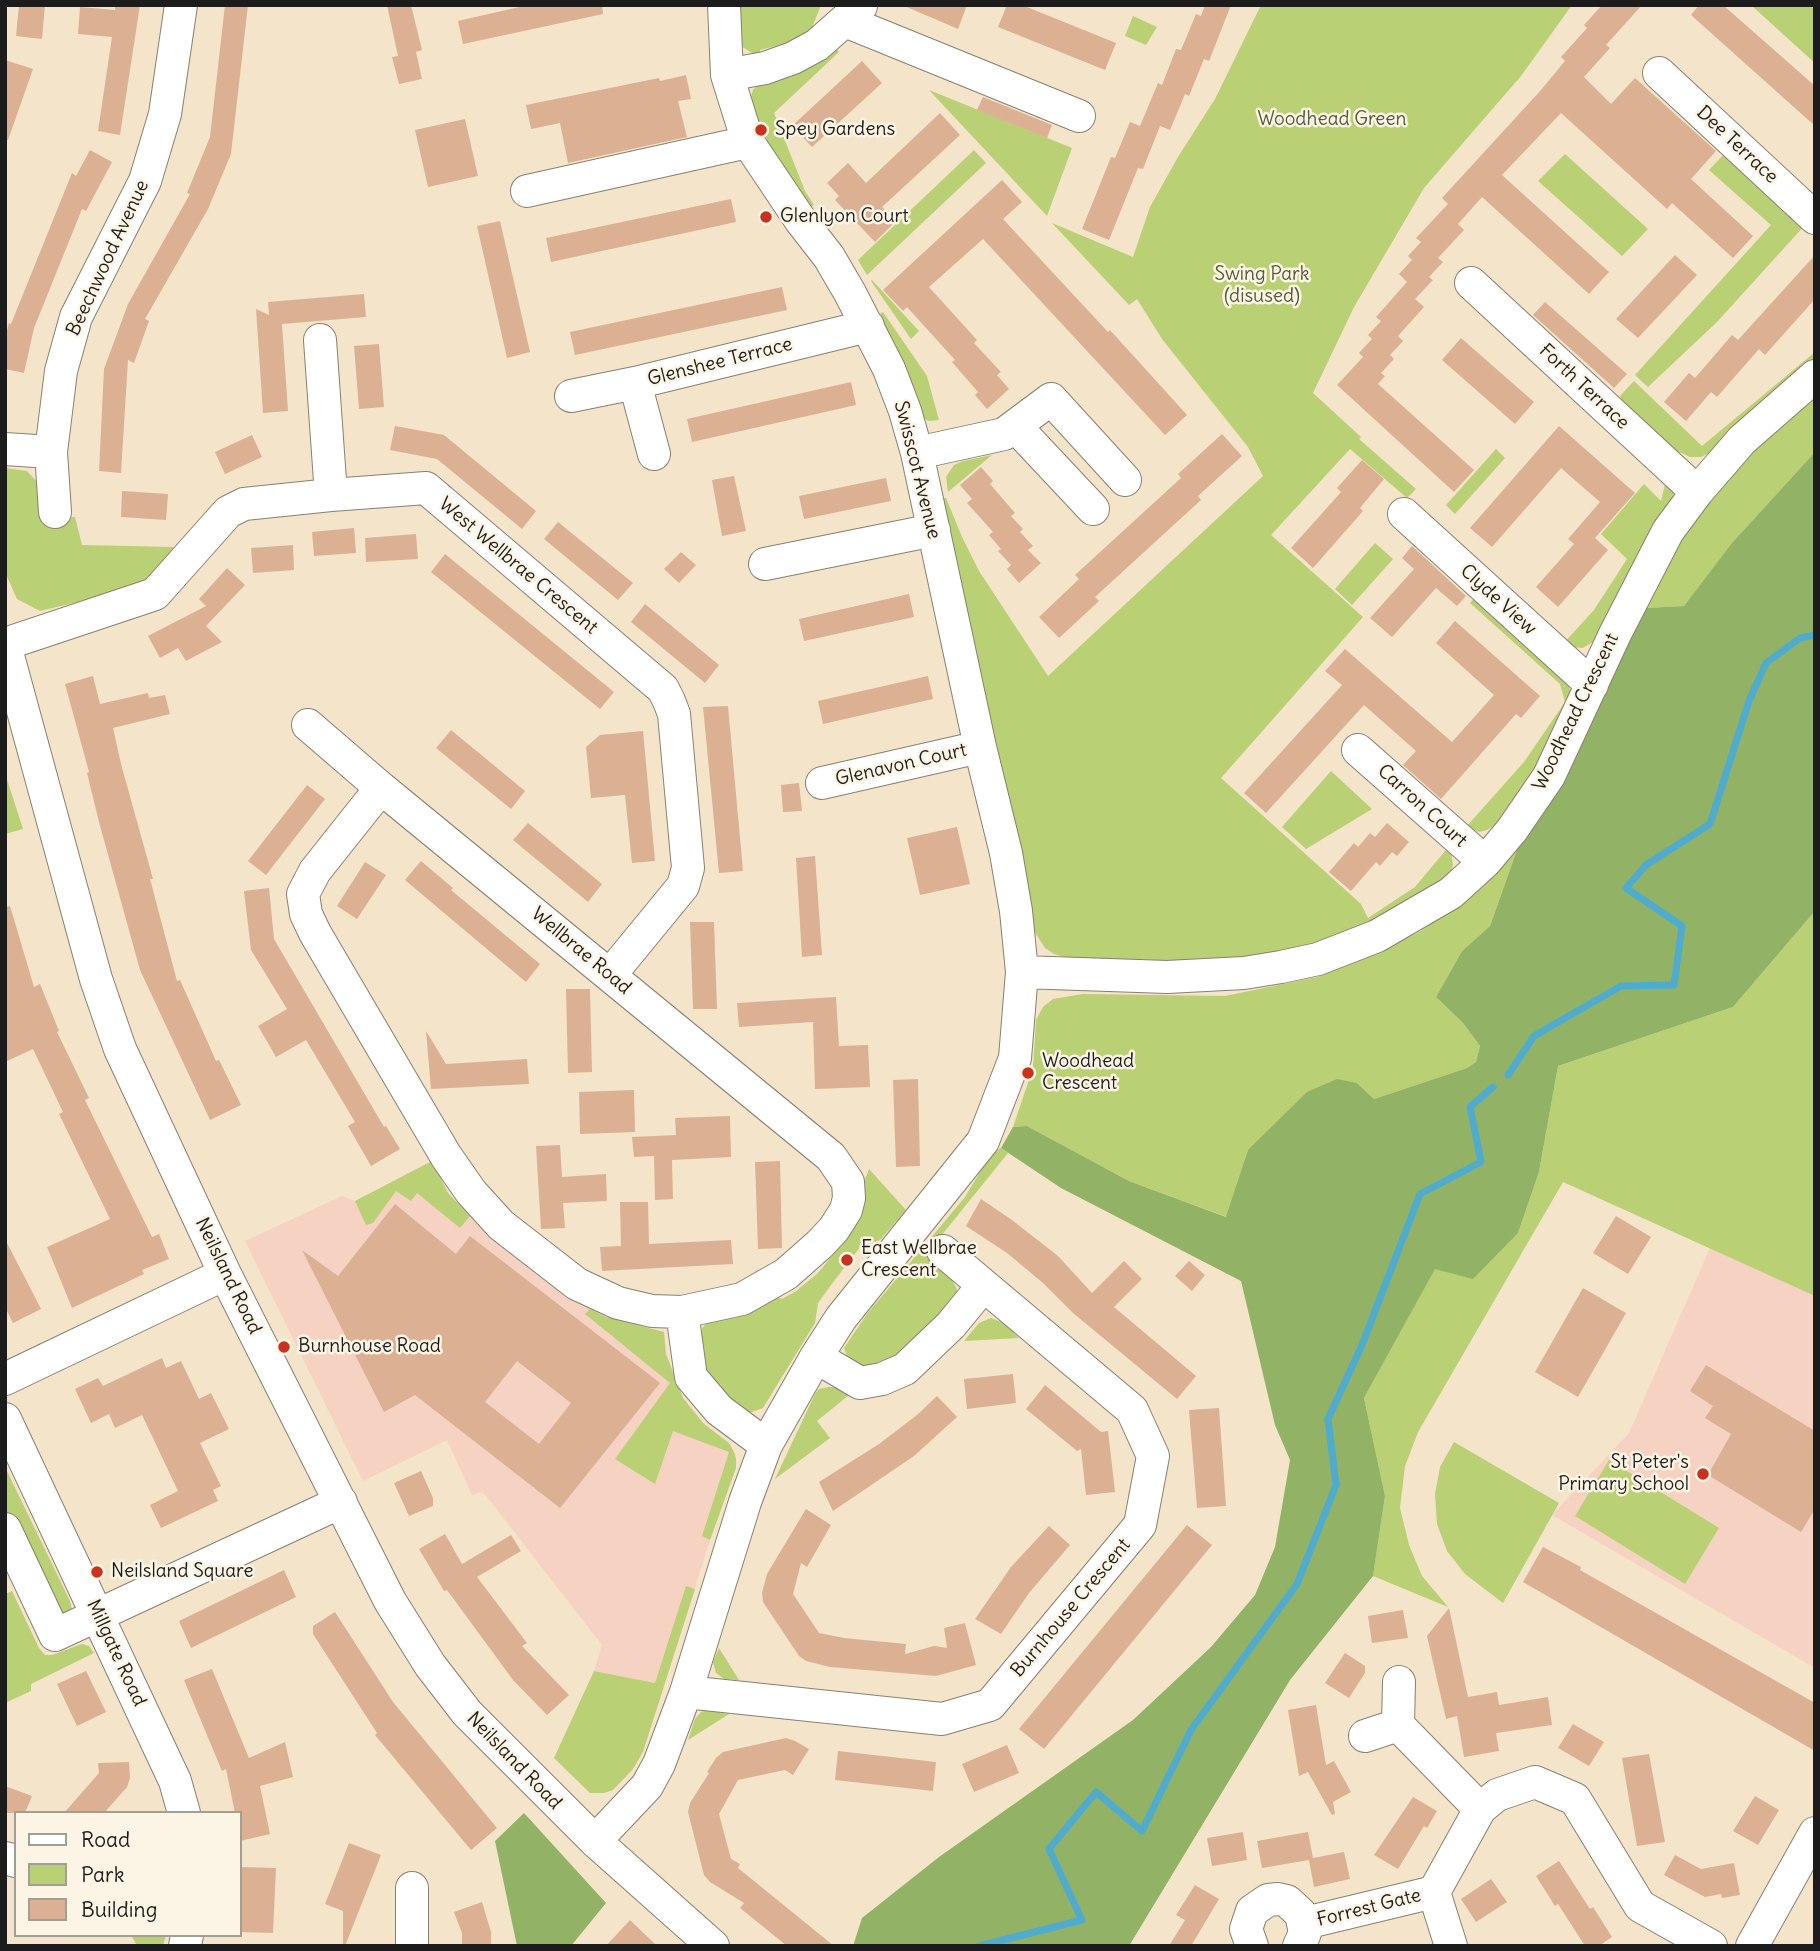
<!DOCTYPE html>
<style>
body{margin:0}
#map{position:relative;width:1820px;height:1951px;overflow:hidden;background:#f4e4c9;font-family:Delius,sans-serif}
canvas{display:block}
.frame{position:absolute;inset:0;border:7px solid #1c1c1c;pointer-events:none}
.legend{position:absolute;left:14px;top:1811px;width:228px;height:126px;box-sizing:border-box;background:#fcf5e5;border:2px solid #a29e95;margin:0;padding:9px 12px;list-style:none;font-size:21px;color:#1c1c1c}
.legend li{display:flex;align-items:center;gap:14px;height:35px}
.legend b{width:35px;border:2px solid #a29e95}
</style>
<div id="map">
<canvas width="1820" height="1951"></canvas>
<div class="frame"></div>
<ul class="legend">
<li><b style="height:9px;background:#fff"></b>Road</li>
<li><b style="height:19px;background:#b9d074"></b>Park</li>
<li><b style="height:19px;background:#dcb193"></b>Building</li>
</ul>
</div>
<script>
const c = document.querySelector('canvas').getContext('2d');
c.lineJoin = 'round';
function fill(path, color) { c.fillStyle = color; c.fill(path, 'evenodd'); }
const shape = rows => new Path2D(rows.map(r => 'M' + r).join(''));
function stroke(path, color, width, dash) { c.strokeStyle = color; c.lineWidth = width; c.lineCap = dash ? 'butt' : 'round'; c.setLineDash(dash || []); c.stroke(path); }
function label(font, color, halo, rows, align = 'center') {
  c.font = font + ' Delius,sans-serif'; c.lineWidth = 5; c.setLineDash([]); c.textBaseline = 'middle'; c.strokeStyle = halo; c.fillStyle = color; for (const [text, x, y, turn = 0] of rows) {
    c.save(); c.translate(x, y); c.rotate((+turn || 0) * Math.PI / 180); c.textAlign = isNaN(turn) ? turn : align; if (halo) c.strokeText(text, 0, 0); c.fillText(text, 0, 0); c.restore();
  }
}
const built = shape([
 [432,1161,448,1193,470,1216,590,1309,606,1317,664,1332,666,1354,683,1398,704,1424,729,1443,733,1450,736,1458,736,1468,710,1540,664,1685,594,1671,602,1645,488,1498,482,1492,472,1495,447,1440,363,1481,245,1241,342,1196,355,1201],
 [1710,1248,1815,1296,1815,1668,1552,1515,1629,1433]
]);
const green = shape([
 [737,5,821,5,811,30,788,43,760,50,760,56,758,57,738,44],
 [1261,5,1572,5,1521,76,1424,188,1354,307,1313,393,1361,437,1359,439,1416,489,1407,498,1350,449,1271,535,1363,617,1221,778,1361,904,1368,918,1415,887,1450,845,1453,865,1451,872,1434,886,1404,906,1322,944,1263,958,1207,961,1068,958,1054,954,1045,948,1032,928,991,726,942,498,946,498,962,537,979,571,1048,676,1263,476,1248,447,1162,339,1137,299,1129,305,1052,223,1133,257,1150,207,1178,157,1215,99],
 [1751,5,1815,5,1815,63,1796,46],
 [1133,16,1157,27,1146,45,1125,36],
 [835,47,839,52,774,113,805,191,814,205,809,208,763,142,767,140,761,125,756,126,750,100,753,90,759,83],
 [929,90,1072,148,1047,216],
 [974,150,986,163,867,275,858,260],
 [1725,153,1805,225,1717,322,1648,387,1635,375,1771,225,1709,170],
 [1565,154,1648,229,1622,256,1538,181],
 [872,280,919,331,911,339,871,281],
 [883,312,927,376,939,420,929,421,922,418,906,372,880,314],
 [1815,352,1815,359,1745,416,1713,451,1701,457,1690,457,1673,449,1623,407,1620,396,1634,381,1702,446],
 [1815,396,1815,452,1735,540,1684,606,1645,608,1683,534,1719,483,1782,421],
 [1496,449,1505,458,1455,514,1446,505],
 [992,455,948,492,946,477,954,465,963,461],
 [5,468,27,471,38,483,42,519,75,517,82,545,174,547,145,586,40,611,17,599,5,572],
 [1668,471,1674,487,1673,497,1629,571,1598,639,1583,648,1569,647,1563,644,1594,610,1627,559,1601,534,1644,484,1661,501],
 [1375,543,1393,559,1352,605,1335,589],
 [1477,595,1569,683,1571,695,1539,764,1498,823,1487,830,1479,832,1466,827,1524,762,1565,702,1560,684,1470,603],
 [1331,771,1372,809,1306,849,1282,827],
 [5,773,23,829,5,834],
 [1518,847,1490,926,1462,951,1436,997,1463,1023,1480,1046,1476,1062,1467,1068,1374,1099,1357,1083,1248,1150,1227,1217,1129,1181,1027,1126,1013,1127,1033,1068,1036,1020,1043,1007,1053,999,1083,994,1225,996,1317,977,1371,956,1421,931,1470,895],
 [1815,911,1815,1296,1563,1182,1418,1432,1405,1466,1400,1508,1409,1545,1422,1576,1448,1607,1373,1576,1385,1496,1364,1398,1435,1268,1518,1233,1539,1172,1558,1066,1733,1007],
 [1001,1148,1008,1153,937,1241,939,1245,928,1258,952,1280,957,1289,956,1298,929,1332,880,1369,856,1367,847,1356,844,1348,867,1314,965,1197,992,1152],
 [432,1161,448,1193,470,1216,460,1228,417,1193,411,1201,396,1191,373,1223,366,1225,355,1201],
 [869,1169,906,1210,880,1240,861,1246,834,1281,818,1303,815,1323,763,1408,749,1413,740,1412,706,1381,700,1331,708,1321,774,1296,782,1299,796,1291,817,1274,832,1256,830,1246,862,1188],
 [590,1309,606,1317,664,1332,666,1354,683,1398,704,1424,729,1443,733,1450,736,1458,736,1468,710,1540,702,1536,729,1452,673,1431,655,1484,615,1459,670,1383,585,1314],
 [991,1318,1004,1323,1019,1338,964,1341,979,1323],
 [828,1387,839,1387,849,1395,817,1421,830,1438,775,1479,815,1394,819,1389],
 [1454,1442,1559,1503,1503,1603,1465,1574,1447,1551,1437,1524,1435,1494,1440,1467],
 [1609,1460,1719,1528,1685,1584,1575,1516],
 [5,1467,70,1601,73,1613,71,1615,55,1613,5,1511],
 [686,1586,695,1589,643,1752,633,1769,613,1790,604,1793,590,1793,554,1758,594,1671,655,1683],
 [12,1591,39,1648,45,1655,52,1655,82,1644,89,1646,94,1653,31,1684,31,1691,5,1703,5,1594],
 [719,1648,739,1680,724,1679,716,1673,713,1662],
 [707,1710,729,1714,688,1740,695,1719,701,1712],
 [131,1935,166,1935,163,1946,137,1946]
]);
const forest = shape([
 [1815,452,1815,911,1733,1007,1558,1066,1539,1172,1518,1233,1473,1279,1435,1269,1364,1398,1385,1496,1373,1576,1290,1680,1129,1946,853,1946,862,1918,939,1857,1133,1720,1211,1647,1255,1595,1275,1547,1290,1460,1275,1425,1241,1281,1061,1188,1001,1148,1013,1127,1027,1126,1129,1181,1226,1217,1248,1150,1307,1092,1337,1079,1357,1083,1374,1099,1467,1068,1476,1062,1480,1046,1463,1023,1436,997,1462,951,1490,926,1518,847,1556,795,1645,608,1684,606,1732,543],
 [524,1813,606,1903,571,1946,517,1946,495,1841]
]);
const stream = shape([
 [1508,1075,1534,1036,1621,986,1674,985,1682,926,1626,888,1646,865,1710,824,1749,701,1766,663,1800,638,1815,635],
 [979,1946,1082,1920,1049,1849,1096,1792,1142,1831,1191,1730,1297,1584,1336,1485,1328,1419,1362,1345,1420,1194,1481,1162,1470,1107,1493,1087]
]);
const building = shape([
 [19,5,45,5,42,39,16,36],
 [115,5,140,5,120,135,98,131,112,37,78,34,80,7,115,10],
 [225,5,248,5,231,154,208,209,145,319,149,321,134,363,128,360,121,473,99,471,104,369,128,304,190,194,187,193,210,137],
 [387,5,411,5,422,50,416,52,422,79,399,84,392,57,398,56],
 [528,5,602,5,603,14,463,44,458,21],
 [902,5,967,5,958,29],
 [1007,5,1022,5,1116,43,1105,70,998,27],
 [1205,5,1231,5,1209,61,1204,59,1189,96,1185,94,1170,130,1160,126,1143,169,1138,168,1109,240,1082,229,1111,157,1115,158,1130,122,1140,126,1158,83,1162,85,1176,49,1181,50,1196,14,1201,16],
 [1602,5,1642,5,1606,45,1610,48,1584,77,1611,104,1635,78,1716,151,1691,179,1753,236,1733,258,1672,203,1667,209,1561,113,1502,175,1609,272,1589,294,1482,197,1458,224,1464,230,1438,258,1443,262,1429,277,1433,280,1415,299,1424,307,1398,336,1403,341,1390,355,1394,359,1381,373,1385,376,1378,384,1474,470,1454,492,1337,385,1363,357,1359,353,1372,339,1368,335,1381,321,1376,317,1407,282,1399,274,1412,260,1408,256,1421,242,1416,238,1448,204,1442,198,1541,90,1565,61,1561,57,1587,28,1584,25],
 [1699,5,1723,5,1815,86,1815,126,1691,15],
 [5,60,33,69,8,140,5,139],
 [862,61,882,83,812,147,792,126],
 [686,75,691,99,678,101,687,137,568,163,560,123,531,129,526,105,659,78,660,81],
 [983,97,1052,125,1047,138,977,110],
 [940,113,960,135,882,207,896,221,875,242,835,200,839,196,827,183,848,163,866,183],
 [465,119,478,176,428,187,415,130],
 [90,150,112,162,86,211,82,209,34,328,24,373,5,369,5,338,9,323,11,324,72,173,76,176],
 [1002,180,1022,202,1003,219,1108,332,1110,330,1187,415,1165,435,983,239,929,287,977,340,974,343,1001,372,997,375,1009,389,987,409,975,395,978,392,952,362,955,360,907,307,903,311,883,290],
 [731,199,736,222,551,262,546,238],
 [500,221,530,352,507,358,477,226],
 [1675,255,1697,275,1638,338,1616,319],
 [1815,255,1815,299,1765,355,1759,349,1717,397,1711,392,1686,421,1664,402,1689,373,1695,378,1732,335,1738,340],
 [782,287,787,310,575,355,570,332],
 [364,294,366,317,282,324,288,411,263,413,256,309,269,315,268,302],
 [1545,302,1627,374,1614,388,1533,315],
 [1461,338,1534,402,1515,424,1442,360],
 [379,344,384,407,359,409,354,346],
 [851,382,856,405,692,442,687,419],
 [395,426,444,435,536,511,522,529,437,459,390,450],
 [1559,426,1635,493,1595,538,1608,550,1558,607,1536,587,1574,544,1568,539,1600,502,1561,468,1492,547,1470,528],
 [1222,434,1242,456,1198,496,1201,500,1095,597,1099,601,1059,638,1039,617,1079,579,1075,575,1181,478,1178,474],
 [252,435,262,457,225,474,215,452],
 [1362,460,1384,479,1360,508,1363,511,1313,568,1291,548,1341,492,1337,488],
 [981,467,993,481,990,484,1015,513,1011,516,1023,529,1020,532,1033,546,1028,550,1041,563,1019,583,1007,569,1011,565,998,551,1001,549,989,535,993,532,967,503,972,499,960,485],
 [734,476,746,531,722,536,712,480],
 [886,478,891,501,804,519,799,496],
 [122,491,168,494,166,520,121,517],
 [558,522,633,583,618,600,544,539],
 [354,528,356,553,314,556,312,532],
 [416,534,418,559,366,562,365,538],
 [293,545,294,570,253,573,251,548],
 [1412,546,1466,596,1457,606,1436,588,1392,637,1370,618,1414,569,1402,558],
 [681,552,696,565,679,583,664,569],
 [445,554,614,692,600,709,431,572],
 [227,568,245,585,206,626,222,642,186,661,178,648,160,658,148,636,206,606,199,599],
 [909,594,914,617,804,641,799,619],
 [645,604,719,665,705,683,631,622],
 [1455,621,1540,696,1521,718,1516,714,1441,799,1403,765,1416,751,1364,705,1266,813,1244,793,1342,685,1325,671,1345,649,1452,742,1494,695,1436,643],
 [93,676,100,704,148,693,149,698,165,695,170,714,113,728,121,764,153,879,150,879,177,981,180,980,216,1061,219,1060,241,1105,210,1120,140,970,99,822,87,773,89,772,65,684],
 [928,676,933,699,823,724,818,701],
 [728,706,743,871,719,873,703,707],
 [451,730,525,791,511,809,436,748],
 [643,731,655,861,632,863,625,795,591,798,586,747,600,735],
 [799,783,802,811,783,812,781,785],
 [307,785,325,799,266,875,248,861],
 [528,823,602,884,588,902,513,840],
 [1387,823,1409,842,1397,856,1392,852,1380,866,1376,862,1351,891,1329,872,1354,843,1358,847,1370,833,1375,837],
 [957,827,970,884,920,895,907,838],
 [815,856,822,955,802,957,796,858],
 [421,861,453,888,451,890,540,964,526,982,405,880],
 [365,862,386,875,357,919,337,906],
 [269,888,274,939,384,1127,386,1126,400,1149,371,1166,348,1126,355,1122,306,1040,276,1057,258,1026,287,1009,251,950,244,891],
 [10,906,34,987,40,984,59,1031,57,1032,89,1098,85,1100,152,1237,159,1234,169,1259,142,1270,144,1274,72,1308,47,1247,110,1219,59,1114,63,1112,33,1049,5,1062,5,907],
 [690,922,714,922,717,1009,693,1009],
 [566,989,590,989,592,1072,568,1073],
 [836,997,839,1046,868,1045,870,1087,815,1089,813,1022,739,1027,737,1003],
 [426,1031,446,1064,527,1059,529,1084,431,1089],
 [918,1079,920,1166,896,1167,893,1080],
 [634,1090,635,1132,580,1134,579,1092],
 [730,1116,731,1157,672,1160,673,1199,655,1200,654,1156,634,1157,632,1137,676,1135,675,1118],
 [560,1145,562,1177,606,1174,607,1201,563,1203,565,1228,541,1229,536,1146],
 [780,1161,782,1248,758,1249,755,1162],
 [981,1199,1012,1220,1058,1256,1092,1293,1124,1261,1142,1279,1114,1307,1196,1376,1177,1399,1073,1313,1043,1283,1007,1253,966,1226],
 [620,1202,648,1202,649,1244,731,1240,733,1264,602,1271,600,1247,621,1246],
 [395,1204,456,1254,470,1236,660,1383,560,1508,415,1395,384,1412,302,1250,338,1276],
 [517,1361,571,1403,539,1444,485,1402],
 [1616,1216,1651,1237,1628,1274,1593,1253],
 [5,1239,41,1309,13,1323,5,1307],
 [1189,1261,1205,1275,1192,1291,1175,1276],
 [1583,1288,1626,1313,1578,1397,1535,1372],
 [162,1358,166,1368,181,1361,199,1399,211,1393,229,1429,200,1443,221,1486,213,1490,218,1501,161,1528,150,1505,178,1491,142,1415,115,1428,109,1414,91,1423,75,1389,98,1378,103,1386],
 [1706,1365,1815,1431,1815,1509,1801,1532,1708,1475,1731,1434,1705,1418,1713,1406,1690,1391],
 [1013,1374,1016,1403,967,1409,964,1379],
 [1045,1385,1101,1432,1108,1431,1115,1492,1086,1495,1081,1449,1077,1451,1026,1409],
 [937,1396,957,1417,914,1456,833,1511,819,1482,879,1444,917,1415],
 [1219,1408,1226,1506,1197,1508,1189,1410],
 [421,1471,433,1498,433,1506,409,1516,394,1483],
 [806,1509,831,1525,807,1567,801,1563,793,1594,819,1633,844,1638,906,1644,905,1654,934,1646,947,1648,944,1628,965,1623,976,1665,936,1676,830,1667,806,1661,799,1656,763,1602,762,1593,767,1574],
 [1187,1525,1212,1545,1044,1749,1019,1729],
 [1049,1526,1070,1545,1029,1593,1001,1634,975,1619,1011,1567],
 [445,1534,462,1564,511,1535,521,1551,477,1577,527,1643,522,1646,569,1695,547,1715,513,1680,447,1590,444,1591,419,1549],
 [1543,1547,1581,1567,1580,1570,1815,1703,1815,1751,1523,1582],
 [284,1570,296,1597,191,1648,179,1621],
 [1449,1608,1468,1697,1497,1692,1499,1705,1548,1697,1552,1725,1496,1733,1499,1751,1464,1757,1457,1716,1446,1719,1427,1636],
 [1403,1610,1408,1638,1372,1643,1368,1616],
 [335,1612,393,1702,497,1828,471,1850,375,1735,377,1733,313,1634,313,1626],
 [1345,1653,1365,1666,1365,1673,1349,1698,1325,1683],
 [212,1669,249,1758,285,1742,293,1777,260,1786,270,1834,240,1841,240,1813,235,1813,226,1769,222,1771,184,1680],
 [86,1671,106,1712,77,1726,57,1684],
 [1316,1705,1326,1765,1334,1761,1351,1792,1333,1802,1335,1814,1332,1815,1308,1772,1299,1776,1288,1710],
 [1573,1724,1604,1742,1589,1766,1558,1748],
 [786,1738,795,1741,809,1749,793,1775,785,1770,738,1780,719,1814,731,1859,740,1864,738,1868,834,1946,787,1946,740,1908,744,1903,710,1882,704,1875,688,1812,690,1803,709,1773,707,1772,716,1758,723,1752],
 [1007,1745,1019,1773,974,1792,962,1764],
 [838,1751,936,1762,933,1791,835,1780],
 [1649,1754,1665,1842,1637,1846,1622,1758],
 [129,1762,130,1778,127,1787,104,1813,64,1813,99,1773,98,1763],
 [5,1786,32,1796,25,1813,5,1813],
 [1755,1796,1779,1810,1758,1845,1733,1831],
 [1413,1797,1437,1811,1427,1828,1424,1826,1398,1869,1374,1855],
 [1243,1832,1247,1860,1212,1866,1207,1838],
 [1308,1832,1313,1858,1344,1852,1350,1879,1314,1887,1309,1860,1262,1868,1257,1841],
 [349,1843,381,1855,345,1946,343,1946,343,1911,325,1904],
 [1675,1855,1701,1869,1734,1863,1740,1895,1722,1898,1721,1894,1705,1897,1664,1875],
 [1559,1861,1590,1909,1593,1907,1612,1937,1599,1946,1585,1946,1558,1904,1555,1906,1536,1876],
 [241,1867,276,1868,273,1933,240,1932],
 [1491,1879,1507,1902,1476,1922,1461,1899],
 [1195,1885,1219,1899,1191,1946,1169,1946,1185,1920,1176,1915],
 [482,1902,491,1932,491,1946,462,1946,462,1933,454,1912],
 [630,1920,657,1946,606,1946]
]);
const minor = shape([
 [845,21,1079,116],
 [1659,73,1815,218],
 [727,75,765,68,793,58,817,45,861,6],
 [527,191,748,142],
 [1471,283,1697,492],
 [320,340,331,495],
 [635,383,654,454],
 [571,396,635,383,868,326],
 [1016,427,1093,509],
 [5,449,51,452],
 [917,453,1004,434,1051,399,1125,480],
 [55,512,51,452,61,371,76,317,145,181,165,114,181,5],
 [1404,514,1592,685],
 [765,564,934,530],
 [5,644,155,594,228,512,244,504,331,495,426,488,663,689,669,701,674,714,688,868,683,886,610,975],
 [5,645,96,979,120,1049,225,1274,390,1601,430,1665,467,1713,595,1841,713,1946],
 [308,725,381,788,831,1157,848,1182,849,1198,846,1210,834,1229,820,1244,786,1274,742,1299,682,1312,652,1311,618,1303,577,1284,501,1225,471,1192,446,1156,315,933,306,914,303,894,315,871,381,788],
 [1358,750,1485,862],
 [822,783,980,747],
 [1022,972,1167,977,1244,973,1281,967,1318,959,1377,936,1451,893,1485,862,1512,830,1549,776,1615,634,1668,531,1697,492,1742,440,1815,376],
 [682,1312,691,1377,719,1410,766,1445],
 [816,1357,860,1383,882,1379,905,1369,951,1325,983,1286],
 [5,1379,225,1274],
 [5,1419,175,1781,184,1813],
 [5,1529,55,1635,341,1502],
 [1399,1682,1398,1725,1480,1809],
 [686,1692,942,1719,990,1705,1140,1525,1153,1456,1132,1410,943,1251],
 [1365,1736,1398,1725],
 [595,1841,647,1786,659,1764,686,1692,745,1502,766,1445,816,1357,841,1318,983,1141,1015,1058,1022,972,1016,911,1006,853,980,747,917,453,905,411,889,369,850,293,829,257,801,221,748,142,727,75,724,5],
 [5,1858,16,1861],
 [1305,1923,1434,1892],
 [185,1946,187,1935],
 [412,1946,412,1888],
 [1252,1946,1246,1929,1252,1911,1268,1900,1278,1899,1287,1901,1301,1914,1305,1933,1299,1946],
 [1451,1946,1434,1892,1480,1809,1497,1795,1535,1782,1575,1799,1640,1906,1711,1946],
 [1752,1946,1815,1833]
]);
const markers = [
 [761,130,7,"#c8321e"],
 [766,217,7,"#c8321e"],
 [1028,1073,7,"#c8321e"],
 [847,1260,7,"#c8321e"],
 [284,1347,7,"#c8321e"],
 [1703,1474,7,"#c8321e"],
 [97,1572,7,"#c8321e"]
];
const parkNames = [
 ["Woodhead Green",1332,120],
 ["Swing Park",1262,275],
 ["(disused)",1262,297]
];
const poiNames = [
 ["Spey Gardens",775,130],
 ["Glenlyon Court",780,217],
 ["Woodhead",1042,1062],
 ["Crescent",1042,1084],
 ["East Wellbrae",861,1249],
 ["Crescent",861,1271],
 ["Burnhouse Road",298,1347],
 ["St Peter's",1689,1463,"right"],
 ["Primary School",1689,1485,"right"],
 ["Neilsland Square",111,1572]
];
const streetNames = [
 ["Dee Terrace",1737,145,43],
 ["Beechwood Avenue",108,258,-65],
 ["Glenshee Terrace",720,362,-14],
 ["Forth Terrace",1584,387,43],
 ["Swisscot Avenue",917,470,76],
 ["West Wellbrae Crescent",518,566,40],
 ["Clyde View",1498,600,42],
 ["Woodhead Crescent",1576,712,-64],
 ["Glenavon Court",901,765,-13],
 ["Carron Court",1422,806,42],
 ["Wellbrae Road",581,951,40],
 ["Neilsland Road",228,1276,64],
 ["Burnhouse Crescent",1071,1608,-50],
 ["Millgate Road",116,1653,65],
 ["Neilsland Road",514,1761,46],
 ["Forrest Gate",1369,1908,-14]
];
fill(built, '#f6d2c3');
fill(green, '#b9d074');
fill(forest, '#92b266');
stroke(stream, '#4facce', 7);
fill(building, '#dcb193');
stroke(minor, '#888072', 34);
stroke(minor, '#fff', 32);
for (const [x, y, r, color] of markers) { const dot = new Path2D(); dot.arc(x, y, r, 0, 2 * Math.PI); c.fillStyle = color; c.fill(dot); stroke(dot, '#fcf5e5', 2.5); }
label('19px', '#535b3b', '#fcf5e5', parkNames);
label('19px', '#1c1c1c', '#fcf5e5', poiNames, 'left');
label('19px', '#1c1c1c', '#fcf5e5', streetNames);
</script>
